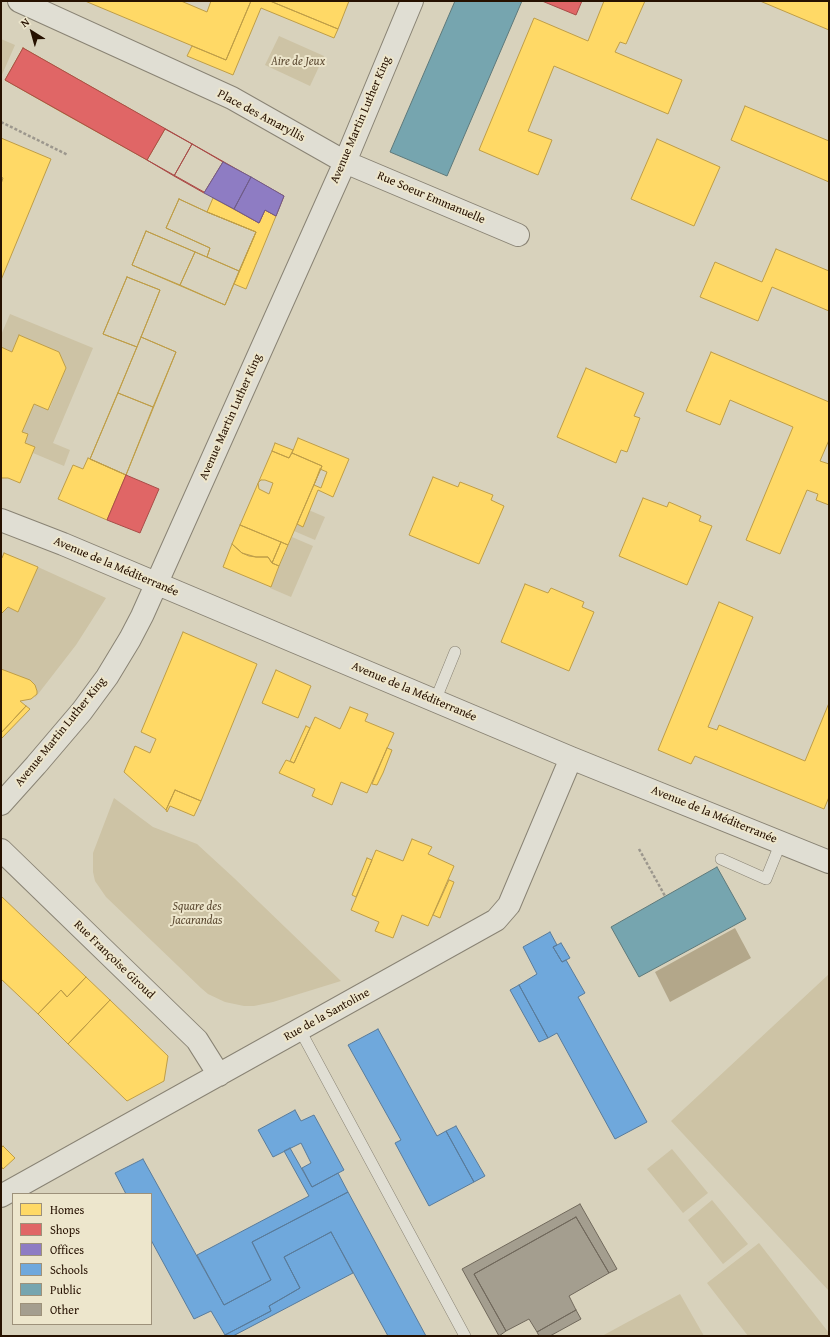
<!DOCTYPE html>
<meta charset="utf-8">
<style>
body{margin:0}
#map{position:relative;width:830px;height:1337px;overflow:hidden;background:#d8d2bc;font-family:"Gentium Book Plus",serif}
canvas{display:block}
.frame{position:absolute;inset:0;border:2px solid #261100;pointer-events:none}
.legend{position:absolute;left:12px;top:1193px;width:140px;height:132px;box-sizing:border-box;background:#ede6cc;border:1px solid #9d917a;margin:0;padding:5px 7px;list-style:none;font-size:12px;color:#261100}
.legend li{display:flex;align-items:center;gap:8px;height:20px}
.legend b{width:20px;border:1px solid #9d917a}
.north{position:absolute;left:12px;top:12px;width:40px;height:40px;-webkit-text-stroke:3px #ede6cc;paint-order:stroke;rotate:323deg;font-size:11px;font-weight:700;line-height:16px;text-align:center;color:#261100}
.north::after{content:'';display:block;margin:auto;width:14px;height:18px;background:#261100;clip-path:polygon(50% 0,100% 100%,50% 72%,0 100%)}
</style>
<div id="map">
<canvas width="830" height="1337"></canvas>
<div class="frame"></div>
<ul class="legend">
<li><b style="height:11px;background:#ffd966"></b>Homes</li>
<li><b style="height:11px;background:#e06666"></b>Shops</li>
<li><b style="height:11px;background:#8e7cc3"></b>Offices</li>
<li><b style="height:11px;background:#6fa8dc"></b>Schools</li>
<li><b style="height:11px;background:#76a5af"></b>Public</li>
<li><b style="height:11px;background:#a49e8f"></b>Other</li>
</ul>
<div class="north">N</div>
</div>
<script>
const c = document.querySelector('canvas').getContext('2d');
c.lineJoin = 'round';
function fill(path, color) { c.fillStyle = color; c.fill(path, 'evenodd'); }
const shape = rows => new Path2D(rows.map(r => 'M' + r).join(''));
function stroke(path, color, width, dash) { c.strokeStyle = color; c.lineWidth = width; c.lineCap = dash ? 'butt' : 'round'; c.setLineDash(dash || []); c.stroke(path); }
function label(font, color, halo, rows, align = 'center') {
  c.font = font + ' "Gentium Book Plus",serif'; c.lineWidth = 4; c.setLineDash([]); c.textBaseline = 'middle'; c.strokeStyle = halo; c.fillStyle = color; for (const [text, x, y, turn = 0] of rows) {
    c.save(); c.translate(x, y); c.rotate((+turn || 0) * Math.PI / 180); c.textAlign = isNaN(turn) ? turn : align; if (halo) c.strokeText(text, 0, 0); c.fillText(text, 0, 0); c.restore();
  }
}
const green = shape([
 [279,36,324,56,310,86,265,65],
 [1,39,15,45,1,77],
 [10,314,93,348,53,443,70,450,64,466,33,453,35,447,25,443,28,435,22,432,34,404,49,410,66,368,59,352,19,335,12,352,1,347,1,335],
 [304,508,325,517,315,540,294,531],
 [292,537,313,546,291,597,270,588],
 [38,567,106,598,76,645,35,698,35,697,37,694,37,691,35,685,31,681,1,669,1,614,8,607,18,612],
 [114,798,153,827,197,844,234,878,341,981,273,1002,254,1006,244,1006,225,1002,208,994,201,988,106,897,95,881,93,872,93,853],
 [829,974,829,1291,671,1121],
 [672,1149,708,1193,683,1213,647,1169],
 [712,1200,748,1244,723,1264,688,1220],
 [759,1243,829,1333,829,1336,748,1336,707,1283],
 [680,1294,704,1336,602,1336,624,1324]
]);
const water = shape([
 [735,928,751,958,670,1002,655,972]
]);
const homes = shape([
 [85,1,181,1,207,12,211,1,251,1,226,60,85,1],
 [251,1,270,1,338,29,334,38,261,8,233,75,187,56,192,46,226,60,251,1],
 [270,1,349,1,338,29,270,1],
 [604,1,645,1,626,44,620,42,615,52,682,80,668,114,554,66,528,131,552,140,538,175,479,150,534,18,588,41,604,1],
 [760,1,829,1,829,30,760,1],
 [23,48,81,81,63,113,5,80,23,48],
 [81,81,125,106,106,137,63,113,81,81],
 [125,106,165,129,147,160,106,137,125,106],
 [745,106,829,141,829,182,731,140,745,106],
 [1,138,51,159,1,280,1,184,3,178,1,177,1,138],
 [657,139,720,167,694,226,631,199,657,139],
 [213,198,259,223,265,210,276,216,246,289,234,284,256,232,207,212,213,198],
 [179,199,207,212,256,232,225,305,132,265,146,231,207,257,210,248,166,228,179,199],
 [179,199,207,212,256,232,239,271,207,257,210,248,166,228,179,199],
 [146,231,195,252,180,285,132,265,146,231],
 [776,249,829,271,829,311,772,287,758,321,700,297,715,262,762,282,776,249],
 [195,252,239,271,225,305,180,285,195,252],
 [127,277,160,290,141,337,176,352,126,475,90,459,137,347,103,334,127,277],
 [127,277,160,290,137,347,103,334,127,277],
 [19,335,59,352,66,368,48,410,34,404,22,432,28,434,25,443,35,447,20,483,8,478,1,478,1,347,12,352,19,335],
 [141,337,176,352,153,407,118,393,141,337],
 [711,352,829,402,829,440,820,461,829,464,829,505,816,500,818,494,807,490,780,554,746,540,793,427,730,400,720,425,686,411,711,352],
 [586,368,644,393,634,416,640,418,627,452,621,450,616,463,557,437,586,368],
 [118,393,153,407,126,475,90,459,118,393],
 [298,438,349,459,333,497,318,490,303,527,297,524,322,466,292,453,298,438],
 [275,443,293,450,289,458,272,451,275,443],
 [272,451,289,458,292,453,322,466,288,545,240,525,272,451],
 [88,458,126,475,107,520,58,499,73,465,83,469,88,458],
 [320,469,327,472,321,488,314,485,320,469],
 [433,477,458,487,460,482,493,495,491,500,504,506,479,564,409,535,433,477],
 [261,480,265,480,273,483,269,494,259,489,258,483,261,480],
 [643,498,667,507,669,502,701,516,699,521,712,526,687,585,619,556,643,498],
 [240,525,281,542,272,563,268,557,256,557,249,556,242,553,232,544,240,525],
 [281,542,288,545,279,566,272,563,281,542],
 [232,544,242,553,256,557,268,557,272,563,279,566,271,587,223,567,232,544],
 [4,553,38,567,18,612,8,607,1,614,1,558,2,558,4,553],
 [525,584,548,593,551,588,584,602,582,607,594,612,569,671,501,642,525,584],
 [719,602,753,617,708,727,717,730,719,725,805,761,829,703,829,797,824,809,695,756,691,764,658,750,719,602],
 [183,632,257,664,201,801,175,790,166,810,124,772,135,746,150,753,156,739,141,732,183,632],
 [1,669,30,680,35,685,37,691,37,694,31,699,20,701,26,706,1,733,1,669],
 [276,670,311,686,298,718,262,703,276,670],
 [26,706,30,709,1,739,1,733,26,706],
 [350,707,368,714,365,721,394,733,367,793,341,782,332,805,312,796,315,789,279,773,286,760,294,763,315,717,340,729,350,707],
 [306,726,310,728,294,763,290,761,306,726],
 [387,748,392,750,383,773,377,785,372,784,387,748],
 [175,790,201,801,194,816,170,806,167,812,166,810,175,790],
 [412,839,432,847,428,854,454,866,428,926,402,915,393,938,375,931,379,922,351,910,376,850,403,861,412,839],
 [367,858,372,860,356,897,352,895,367,858],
 [449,880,454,882,440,918,433,915,449,880],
 [1,896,86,977,67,997,61,990,38,1014,1,979,1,896],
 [86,977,110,1000,68,1044,38,1014,61,990,67,997,86,977],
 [110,1000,168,1056,164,1081,127,1101,68,1044,110,1000],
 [3,1146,15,1158,3,1169,1,1166,1,1148,3,1146]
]);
const shops = shape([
 [542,1,582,1,576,15,542,1],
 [23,48,284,196,276,216,265,210,259,223,5,80,23,48],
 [165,129,192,144,174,176,147,160,165,129],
 [192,144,223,162,204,193,174,176,192,144],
 [126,475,159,489,140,533,107,520,126,475]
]);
const offices = shape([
 [223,162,251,177,234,209,204,193,223,162],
 [251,177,284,196,276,216,265,210,259,223,234,209,251,177]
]);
const schools = shape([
 [550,932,557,945,553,947,562,962,566,960,585,993,578,997,647,1122,615,1139,557,1033,548,1038,519,985,537,974,523,947,550,932],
 [561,943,570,958,562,962,553,947,561,943],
 [519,985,548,1038,539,1042,510,990,519,985],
 [378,1029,437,1136,446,1131,474,1182,429,1206,395,1143,401,1140,348,1045,378,1029],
 [295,1110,301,1121,314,1115,344,1170,312,1187,302,1168,311,1163,301,1143,273,1157,258,1130,295,1110],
 [456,1126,485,1176,474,1182,446,1131,456,1126],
 [290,1148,312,1187,338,1173,348,1192,252,1242,271,1280,224,1305,197,1255,309,1196,284,1151,290,1148],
 [143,1159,224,1305,271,1280,252,1242,348,1192,426,1336,388,1336,331,1232,284,1257,300,1288,269,1306,271,1311,225,1335,211,1311,194,1319,151,1240,151,1194,126,1194,115,1173,143,1159],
 [331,1232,353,1273,233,1336,225,1336,225,1335,271,1311,269,1306,300,1288,284,1257,331,1232]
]);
const public = shape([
 [455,1,522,1,447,176,390,152,455,1],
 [717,867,746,919,639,977,611,927,717,867]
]);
const building = shape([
 [580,1204,617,1269,609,1273,576,1217,474,1274,506,1331,499,1336,462,1269,580,1204],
 [576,1217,609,1273,569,1296,576,1310,537,1332,529,1319,506,1331,474,1274,576,1217],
 [576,1310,581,1319,550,1336,539,1336,537,1332,576,1310]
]);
const path = shape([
 [1,122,68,155],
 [639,849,665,896]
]);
const lane = shape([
 [435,701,455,652],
 [721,859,766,879,781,842],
 [300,1030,465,1336]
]);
const street = shape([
 [19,1,232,98,345,162,518,235],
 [1,520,63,544,571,758,829,862],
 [1,804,36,765,82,711,107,677,130,639,142,616,345,162,412,1],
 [1,850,197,1040,219,1075],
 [1,1196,496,920,509,905,571,758]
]);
const parkNames = [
 ["Aire de Jeux",298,62],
 ["Square des",197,907],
 ["Jacarandas",197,921]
];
const streetNames = [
 ["Place des Amaryllis",261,116,28],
 ["Avenue Martin Luther King",361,120,-67],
 ["Rue Soeur Emmanuelle",431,198,23],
 ["Avenue Martin Luther King",231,417,-66],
 ["Avenue de la Méditerranée",116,567,23],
 ["Avenue de la Méditerranée",414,692,23],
 ["Avenue Martin Luther King",61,732,-51],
 ["Avenue de la Méditerranée",714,815,22],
 ["Rue Françoise Giroud",114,960,44],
 ["Rue de la Santoline",327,1015,-29]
];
fill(green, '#cdc3a5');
fill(water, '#b3a78a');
fill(homes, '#ffd966');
stroke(homes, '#be9d47', 1);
fill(shops, '#e06666');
stroke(shops, '#a84c47', 1);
fill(offices, '#8e7cc3');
stroke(offices, '#6f5c88', 1);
fill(schools, '#6fa8dc');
stroke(schools, '#597b9a', 1);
fill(public, '#76a5af');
stroke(public, '#5e797a', 1);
fill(building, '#a49e8f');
stroke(building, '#70685b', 1);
stroke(lane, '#898374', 12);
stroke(street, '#898374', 24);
stroke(path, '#9c978d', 2.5, [3, 2]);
stroke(lane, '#e0ded3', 11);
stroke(street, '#e0ded3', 22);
label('italic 12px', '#5d4b33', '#ede6cc', parkNames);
label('12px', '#261100', '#ede6cc', streetNames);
</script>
